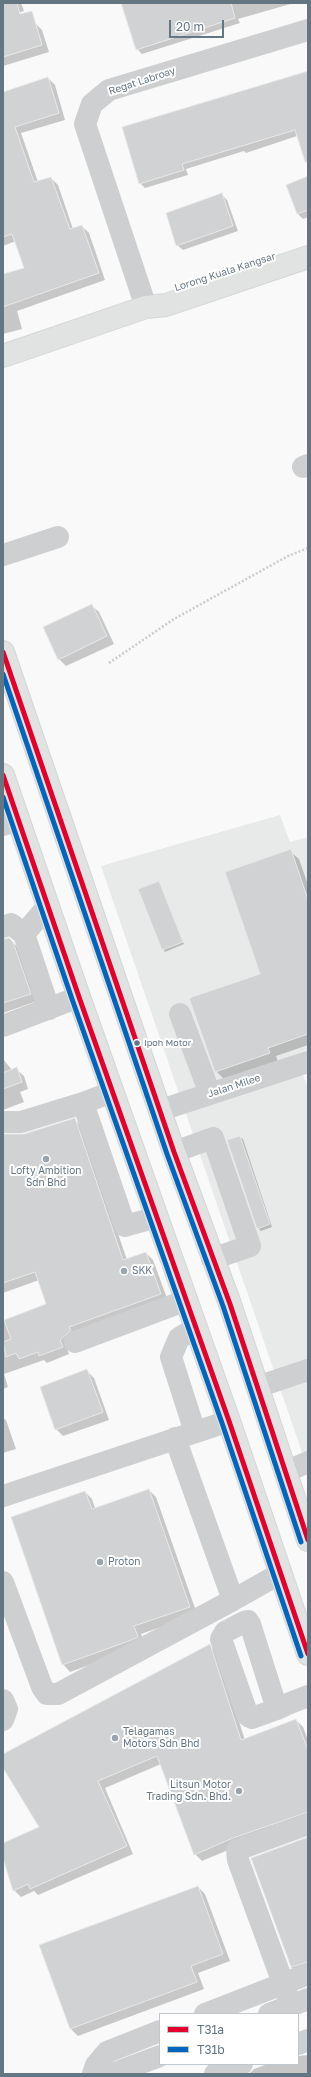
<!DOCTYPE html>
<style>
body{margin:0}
#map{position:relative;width:311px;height:2077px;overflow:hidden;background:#f9f9f9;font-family:"Golos Text",sans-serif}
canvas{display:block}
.frame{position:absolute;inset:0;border:4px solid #657683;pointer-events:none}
.legend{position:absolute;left:159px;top:2013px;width:140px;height:52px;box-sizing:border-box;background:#fff;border:1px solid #c1c8cd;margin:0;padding:5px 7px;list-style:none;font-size:12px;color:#657683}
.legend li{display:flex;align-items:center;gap:8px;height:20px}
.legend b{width:20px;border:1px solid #c1c8cd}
.scale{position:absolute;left:169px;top:20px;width:55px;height:18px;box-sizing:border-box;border:2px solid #657683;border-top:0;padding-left:5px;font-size:12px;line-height:14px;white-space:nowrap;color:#657683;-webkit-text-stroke:3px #fff;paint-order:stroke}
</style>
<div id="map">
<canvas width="311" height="2077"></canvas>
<div class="frame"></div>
<ul class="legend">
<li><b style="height:5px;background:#e4002b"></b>T31a</li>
<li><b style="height:5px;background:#0065bd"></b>T31b</li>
</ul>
<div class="scale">20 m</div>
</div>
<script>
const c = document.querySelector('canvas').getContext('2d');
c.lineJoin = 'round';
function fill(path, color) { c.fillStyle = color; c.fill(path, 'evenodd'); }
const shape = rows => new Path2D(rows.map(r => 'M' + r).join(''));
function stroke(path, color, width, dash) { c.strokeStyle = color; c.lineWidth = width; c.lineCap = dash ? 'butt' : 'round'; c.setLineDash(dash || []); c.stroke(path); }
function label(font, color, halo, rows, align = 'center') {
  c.font = font + ' "Golos Text",sans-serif'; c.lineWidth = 4; c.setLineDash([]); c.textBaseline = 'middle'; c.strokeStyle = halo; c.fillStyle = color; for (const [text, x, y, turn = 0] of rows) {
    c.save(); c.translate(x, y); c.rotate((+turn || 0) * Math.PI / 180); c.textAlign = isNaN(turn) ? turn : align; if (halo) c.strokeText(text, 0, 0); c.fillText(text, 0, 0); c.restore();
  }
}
const built = shape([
 [280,815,290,842,308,837,308,1050,296,1054,308,1089,308,1470,101,866]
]);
const shadow = shape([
 [3,3,21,3,24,11,3,17],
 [122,3,294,3,238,19,240,23,142,54,137,49],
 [35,23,42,30,49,52,3,66,3,34],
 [308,72,308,140,297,136,246,153,244,151,186,169,188,175,145,188,140,183],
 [48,78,55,85,65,120,21,133,38,182,51,178,58,185,73,229,82,226,89,233,105,280,17,311,22,329,3,334,3,275,26,269,16,241,3,246,3,93],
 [308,177,308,217,303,219,298,214,287,185],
 [222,195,227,200,238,231,183,250,177,245],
 [91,605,99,612,114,644,66,666,59,659],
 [290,851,299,859,308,885,308,1045,276,1056,278,1062,225,1080,216,1071,261,974],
 [158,882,184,944,165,952,163,949],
 [3,940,13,942,20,950,37,1001,3,1013],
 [3,1059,12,1070,16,1069,24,1076,28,1089,20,1092,24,1102,3,1110],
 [75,1120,82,1127,127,1260,146,1253,153,1260,168,1301,67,1348,69,1354,47,1363,44,1360,4,1374,8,1387,3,1389,3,1321,48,1304,39,1280,3,1293,3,1135,25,1135],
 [240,1137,243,1139,272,1227,261,1231,258,1228],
 [87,1371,94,1378,109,1420,63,1436,56,1429],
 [3,1418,6,1420,16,1449,3,1453],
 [149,1490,156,1497,197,1614,141,1634,144,1644,137,1648,70,1672,63,1664,85,1492,92,1499,95,1508],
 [209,1645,216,1652,245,1740,296,1720,303,1727,308,1740,308,1820,240,1845,202,1861,195,1854,161,1764,105,1788,133,1854,38,1895,34,1891,21,1897,14,1890,3,1854,3,1844,41,1827,3,1766,3,1755],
 [308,1838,308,1971,299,1974,291,1967],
 [198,1887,205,1894,230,1961,198,1973,204,1989,78,2036,71,2029,40,1946],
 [308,2055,308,2074,249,2074,254,2069,268,2064,298,2064,298,2056]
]);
const building = shape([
 [3,3,17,3,20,14,32,11,42,45,3,57,3,3],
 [121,3,231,3,235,18,136,50,121,3],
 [308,71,308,162,305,162,295,130,182,164,184,170,139,184,122,127,308,71],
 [48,77,59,113,15,127,34,182,51,177,70,229,82,225,99,273,3,307,3,274,24,268,12,234,3,237,3,92,48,77],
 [308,176,308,210,297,214,286,185,308,176],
 [222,193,233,226,176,246,166,213,222,193],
 [92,604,107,636,58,660,43,627,92,604],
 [291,849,308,900,308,1034,268,1048,270,1053,215,1072,189,998,260,974,225,872,291,849],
 [159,881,183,942,162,950,138,889,159,881],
 [9,938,13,942,31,994,3,1003,3,939,9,938],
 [17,1067,22,1082,3,1089,3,1073,17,1067],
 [75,1118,123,1260,146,1252,161,1294,69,1327,71,1330,60,1340,63,1347,39,1356,38,1352,19,1359,16,1353,6,1357,3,1342,11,1339,4,1320,46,1304,35,1272,3,1283,3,1134,24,1134,75,1118],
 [240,1136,270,1224,257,1229,227,1140,240,1136],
 [87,1369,103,1412,55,1430,40,1387,87,1369],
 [149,1489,190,1607,134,1626,138,1637,129,1641,62,1665,11,1517,85,1491,92,1509,149,1489],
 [210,1644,241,1740,296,1719,308,1750,308,1812,233,1838,194,1855,157,1756,98,1781,127,1846,30,1889,28,1884,13,1891,3,1858,3,1843,39,1827,3,1768,3,1754,210,1644],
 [308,1837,308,1962,291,1967,251,1858,308,1837],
 [198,1886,223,1954,191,1966,197,1982,70,2029,39,1945,198,1886]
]);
const path = shape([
 [109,663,174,619,288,556,308,548]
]);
const minor = shape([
 [146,307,85,124,92,104,109,90,308,30],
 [303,467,308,465],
 [3,555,58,537],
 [3,825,18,820],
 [48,906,24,934,49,1009],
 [3,927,11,924,24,934],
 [180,1014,210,1094],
 [3,1026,79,997],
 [112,1092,83,1103,125,1226,157,1217],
 [161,1110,308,1062],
 [3,1122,21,1122,83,1103],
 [174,1152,213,1138,250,1246,212,1259],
 [75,1342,187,1300],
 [257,1387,308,1370],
 [195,1432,171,1357,179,1338,196,1328],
 [175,1438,233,1600,281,1573],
 [285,1472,308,1462],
 [3,1496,229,1421],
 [3,1582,42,1687,47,1694,58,1694,233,1600],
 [3,1700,7,1709,3,1720],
 [277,1709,250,1624,248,1621,244,1622,225,1632,221,1639,248,1716,252,1718,277,1709,290,1703,308,1696],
 [291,2005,238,1860,237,1850,308,1824],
 [205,2014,308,1974],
 [269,2014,308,1999],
 [298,2044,308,2040],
 [93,2074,96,2065,107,2052,160,2031],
 [112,2074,160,2056],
 [215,2074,242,2064]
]);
const major = shape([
 [3,356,146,307,166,305,308,257]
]);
const highway = shape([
 [3,652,174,1152,230,1304,308,1540],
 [3,775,79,997,229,1421,308,1654]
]);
const bus1 = shape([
 [3,652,174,1152,230,1304,308,1540],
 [3,775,79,997,229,1421,308,1654]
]);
const bus2 = shape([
 [3,674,167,1154,223,1306,301,1542],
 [3,797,72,999,222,1423,301,1656]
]);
const markers = [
 [137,1043,3.5,"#657683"],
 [46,1159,4,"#99a4ac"],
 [124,1271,4,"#99a4ac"],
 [100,1562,4,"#99a4ac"],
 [115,1738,4,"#99a4ac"],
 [239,1791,4,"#99a4ac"]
];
const busNames = [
 ["Ipoh Motor",144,1043]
];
const streetNames = [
 ["Regat Labroay",142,81,-18],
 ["Lorong Kuala Kangsar",225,272,-18],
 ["Jalan Milee",234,1086,-18]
];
const poiNames = [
 ["Lofty Ambition",46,1171,"center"],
 ["Sdn Bhd",46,1183,"center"],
 ["SKK",132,1271],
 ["Proton",108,1562],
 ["Telagamas",123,1732],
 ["Motors Sdn Bhd",123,1744],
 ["Litsun Motor",231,1785,"right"],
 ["Trading Sdn. Bhd.",231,1797,"right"]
];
fill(built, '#e8e9e9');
fill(shadow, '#0003');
fill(building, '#d0d2d3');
stroke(building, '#e8e8e8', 1);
stroke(major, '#d5d6d7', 24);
stroke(highway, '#d5d6d6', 24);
stroke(path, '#cbcccd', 2.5, [2, 2]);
stroke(minor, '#cecfd0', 22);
stroke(major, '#e1e2e2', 22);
stroke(highway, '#e1e2e2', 22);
stroke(bus1, '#e4002b', 5);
stroke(bus2, '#0065bd', 5);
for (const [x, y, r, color] of markers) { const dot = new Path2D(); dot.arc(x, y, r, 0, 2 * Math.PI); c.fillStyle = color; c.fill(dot); stroke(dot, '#fff', 1.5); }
label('9px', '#657683', '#fff', busNames, 'left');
label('10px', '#657683', '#fff', streetNames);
label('10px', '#657683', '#fff', poiNames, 'left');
</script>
